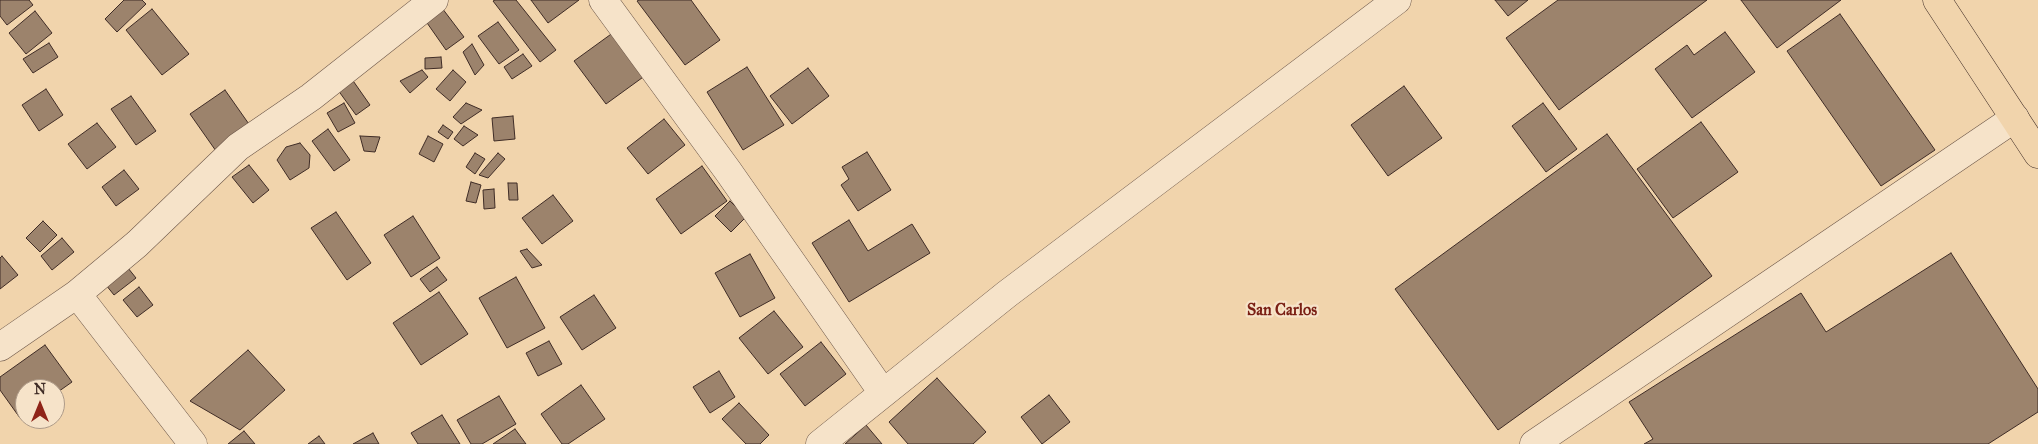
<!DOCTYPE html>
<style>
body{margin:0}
#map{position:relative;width:2038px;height:444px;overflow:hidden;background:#f1d4ac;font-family:"IM FELL Great Primer",serif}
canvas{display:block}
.north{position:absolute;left:15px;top:379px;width:50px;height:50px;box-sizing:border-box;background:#f6e3c9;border:1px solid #ad9a88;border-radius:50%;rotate:0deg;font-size:14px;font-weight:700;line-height:20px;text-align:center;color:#3f2c26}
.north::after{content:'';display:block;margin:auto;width:18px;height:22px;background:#8f2418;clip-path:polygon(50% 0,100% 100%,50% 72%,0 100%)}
</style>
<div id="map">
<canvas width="2038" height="444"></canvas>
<div class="north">N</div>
</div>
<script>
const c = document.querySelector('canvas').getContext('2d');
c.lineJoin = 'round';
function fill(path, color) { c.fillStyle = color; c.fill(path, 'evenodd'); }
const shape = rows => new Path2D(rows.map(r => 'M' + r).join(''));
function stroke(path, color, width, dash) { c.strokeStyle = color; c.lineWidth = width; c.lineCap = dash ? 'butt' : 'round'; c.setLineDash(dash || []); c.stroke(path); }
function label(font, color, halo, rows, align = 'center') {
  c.font = font + ' "IM FELL Great Primer",serif'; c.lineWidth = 4.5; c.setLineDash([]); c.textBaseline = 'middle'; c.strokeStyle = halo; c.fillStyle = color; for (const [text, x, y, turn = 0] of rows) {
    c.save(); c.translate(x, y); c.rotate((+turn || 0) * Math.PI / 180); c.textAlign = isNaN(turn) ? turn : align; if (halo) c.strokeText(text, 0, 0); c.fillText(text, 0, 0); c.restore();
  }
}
const building = shape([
 [0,0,29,0,33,5,7,25,0,16,0,0],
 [124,0,142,0,146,4,117,32,105,19,124,0],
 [495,0,516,0,556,50,540,62,493,1,495,0],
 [531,0,579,0,548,23,531,0],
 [639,0,691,0,720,40,685,65,637,1,639,0],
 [1495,0,1528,0,1508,16,1495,0],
 [1558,0,1707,0,1559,110,1506,38,1558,0],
 [1741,0,1841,0,1777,48,1741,0],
 [442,8,464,37,446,50,425,20,442,8],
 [152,9,189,54,162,75,126,30,152,9],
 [35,11,52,33,26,54,9,33,35,11],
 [1840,14,1935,150,1881,186,1787,51,1840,14],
 [498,22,519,50,499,64,478,36,498,22],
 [614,32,646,75,606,104,574,61,614,32],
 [1725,32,1755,72,1692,118,1655,69,1687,45,1694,55,1725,32],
 [49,43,58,57,33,73,23,59,49,43],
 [472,44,484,65,475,75,463,52,472,44],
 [523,54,532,66,512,79,504,67,523,54],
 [441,57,442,68,425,69,425,58,441,57],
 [747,67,784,125,743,150,707,92,747,67],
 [808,68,829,96,792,124,770,96,808,68],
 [422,70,428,77,410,93,400,81,422,70],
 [453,70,466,82,450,101,436,89,453,70],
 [349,75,370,105,356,115,335,86,349,75],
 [1404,86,1442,138,1388,176,1351,125,1404,86],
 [46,89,63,115,39,131,22,105,46,89],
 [225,90,251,127,216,151,190,114,225,90],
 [131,96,156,131,136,145,111,109,131,96],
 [344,103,355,123,338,132,327,113,344,103],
 [466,103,482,110,461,124,453,117,466,103],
 [1543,103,1577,149,1546,172,1512,126,1543,103],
 [513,116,515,139,494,141,492,118,513,116],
 [664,119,685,145,648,174,627,148,664,119],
 [1701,122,1738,172,1673,218,1637,169,1701,122],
 [97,123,116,147,87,169,68,144,97,123],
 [443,125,453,132,448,139,438,132,443,125],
 [464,126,478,135,463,146,454,139,464,126],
 [328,129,350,160,334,171,312,141,328,129],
 [1607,134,1712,276,1498,430,1395,289,1607,134],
 [360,136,380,137,375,152,364,151,360,136],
 [428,136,443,144,434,162,419,154,428,136],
 [300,143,310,155,309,168,290,180,277,160,286,147,300,143],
 [867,152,891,190,858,211,841,185,849,179,842,167,867,152],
 [475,153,485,159,475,174,466,167,475,153],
 [498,153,505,159,488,178,479,175,498,153],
 [249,165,269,190,253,203,232,177,249,165],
 [702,166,727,201,681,234,656,199,702,166],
 [124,170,139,189,116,206,102,187,124,170],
 [471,182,481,185,476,203,466,201,471,182],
 [508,183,517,183,518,200,509,200,508,183],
 [494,189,495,208,484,209,483,190,494,189],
 [553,195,573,221,542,244,522,218,553,195],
 [730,201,746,217,731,232,715,216,730,201],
 [336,212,371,263,347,280,311,228,336,212],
 [413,216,440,258,411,277,384,235,413,216],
 [849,220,868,251,912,224,930,253,849,302,812,243,849,220],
 [43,221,57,235,40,252,26,238,43,221],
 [62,238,74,252,52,270,41,256,62,238],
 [527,249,542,265,532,268,520,251,527,249],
 [1951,253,2038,389,2038,412,1988,444,1644,444,1653,439,1629,402,1801,293,1826,332,1951,253],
 [750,254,775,298,740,317,715,273,750,254],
 [2,256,18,275,0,289,0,258,2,256],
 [124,263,136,278,114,295,102,280,124,263],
 [437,267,447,280,430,292,420,279,437,267],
 [516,277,545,328,507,348,479,298,516,277],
 [139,287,153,305,137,317,123,300,139,287],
 [439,292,468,334,421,365,393,323,439,292],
 [594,295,616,328,582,350,560,317,594,295],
 [774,311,803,347,768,374,739,338,774,311],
 [549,341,562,364,538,376,526,353,549,341],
 [821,342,846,374,805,406,780,374,821,342],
 [45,345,72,382,55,394,55,389,25,389,25,415,20,418,0,390,0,377,45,345],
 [248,350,285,390,240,430,190,401,248,350],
 [719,371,735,397,710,413,693,387,719,371],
 [937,378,986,432,973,444,908,444,889,422,937,378],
 [581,385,605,419,568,444,562,444,541,414,581,385],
 [1049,395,1070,422,1042,444,1021,417,1049,395],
 [499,396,516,424,482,444,471,444,457,420,499,396],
 [739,403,769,435,760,444,746,444,722,419,739,403],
 [442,415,460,444,418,444,411,433,442,415],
 [866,425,882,444,845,444,866,425],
 [515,429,526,444,493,444,515,429],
 [244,431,255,444,228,444,244,431],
 [373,433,379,444,353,444,373,433],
 [319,436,325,444,308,444,319,436]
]);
const street = shape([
 [603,0,728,171,883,393],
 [77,294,193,444],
 [0,347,77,294,137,244,238,147,311,97,434,0],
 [820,444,1007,294,1397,0],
 [1534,444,2015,118]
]);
const primary = shape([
 [1937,0,2038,154]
]);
const quarterNames = [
 ["San Carlos",1282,311]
];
fill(building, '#9c836c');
stroke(building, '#3f2c26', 1);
stroke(street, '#6c5648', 29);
stroke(primary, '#3f2c26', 29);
stroke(street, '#f6e3c9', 28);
stroke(primary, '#f1d4ac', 28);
label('bold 16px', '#7a1f14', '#f6e3c9', quarterNames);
</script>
